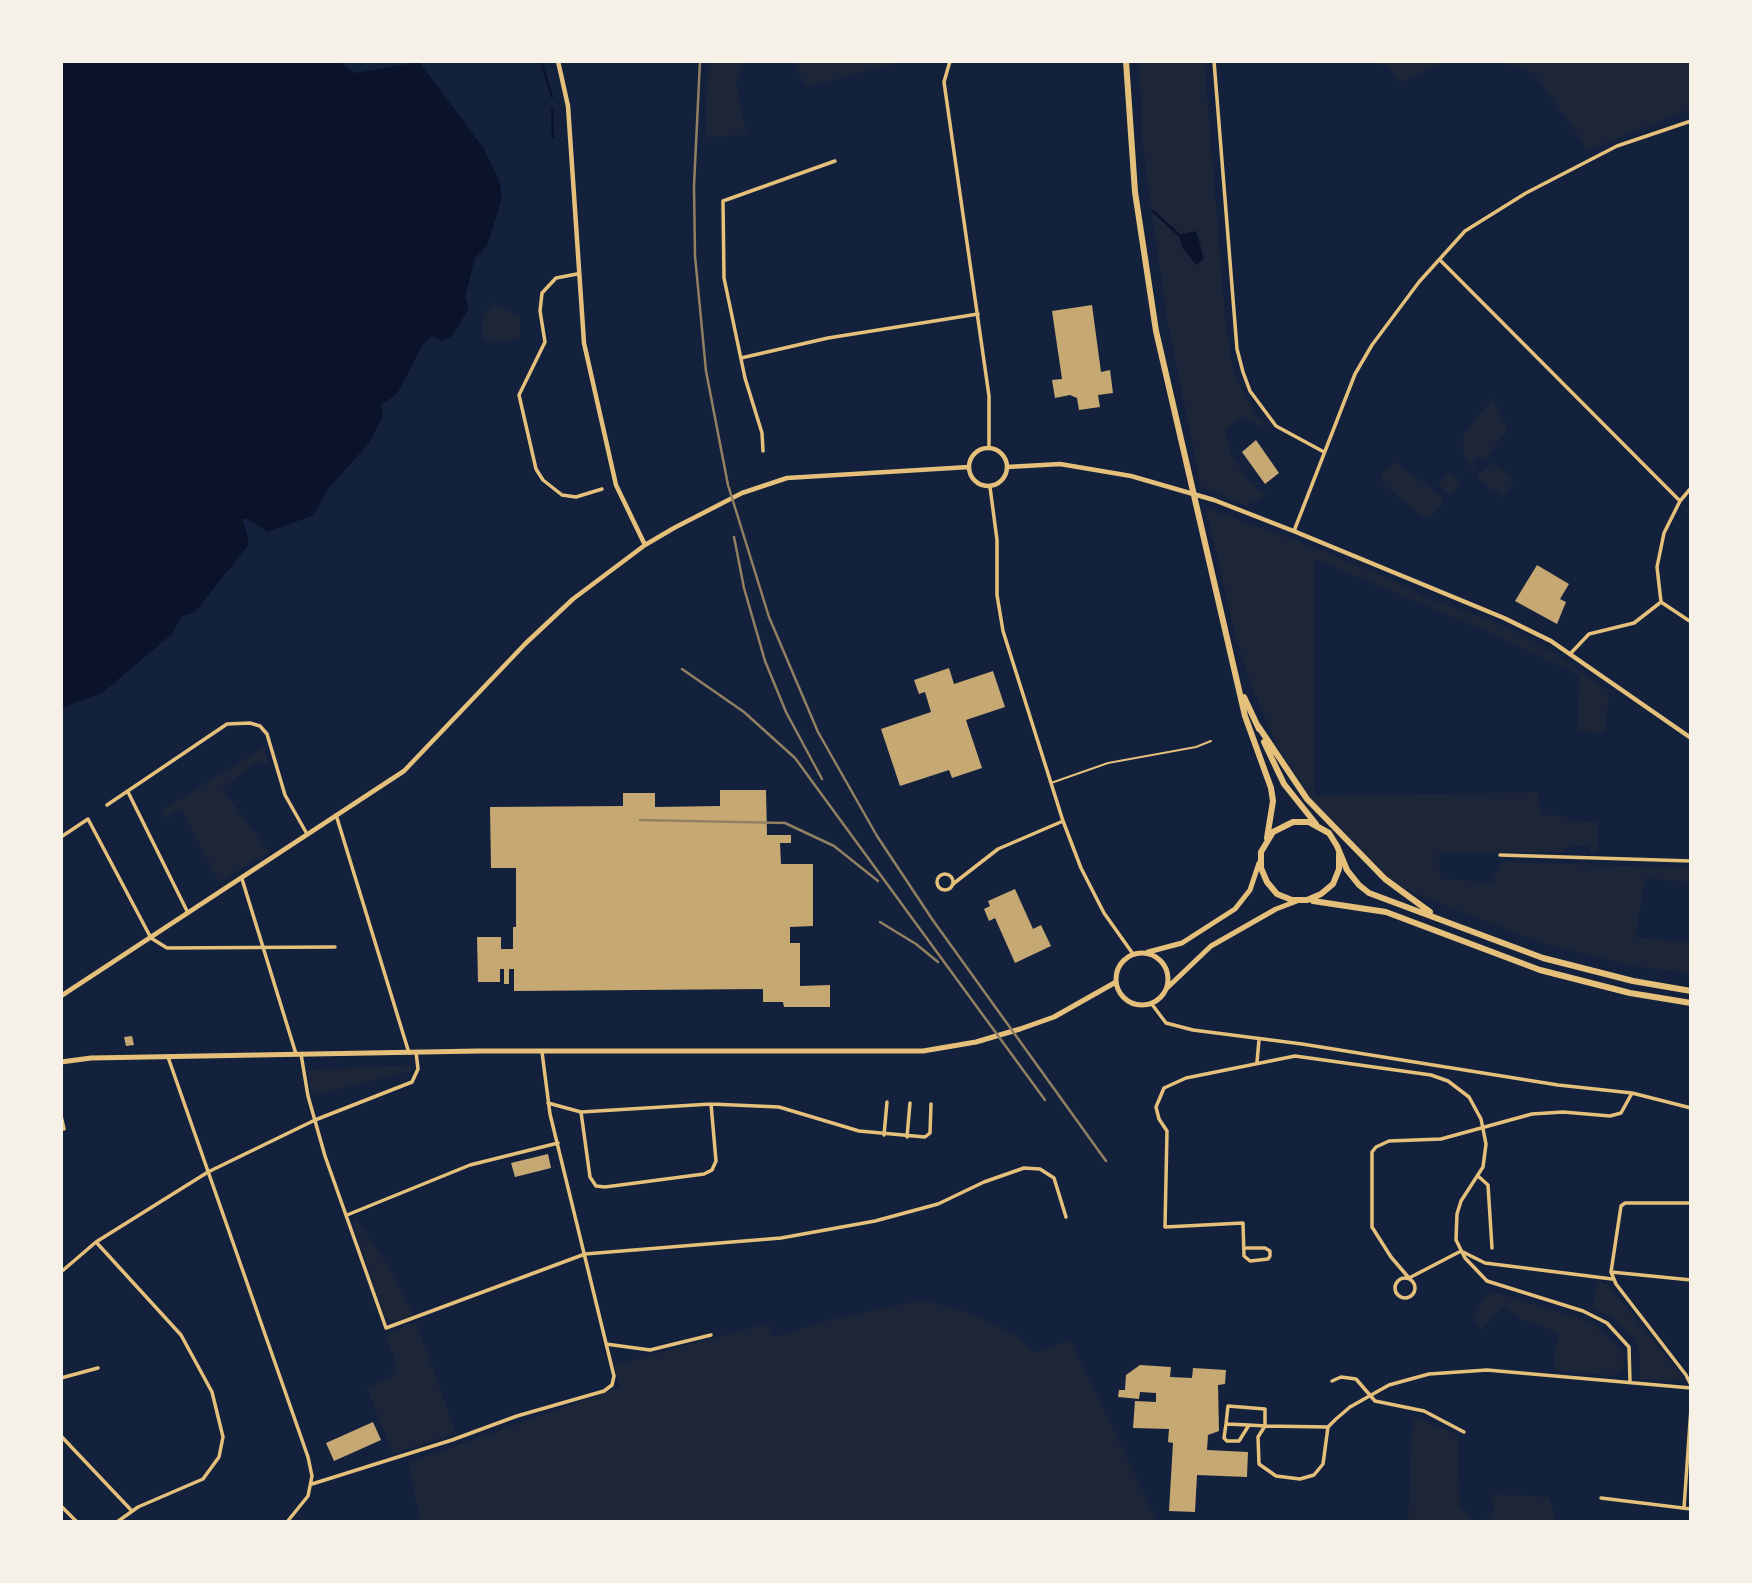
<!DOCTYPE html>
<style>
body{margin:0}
#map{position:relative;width:1752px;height:1583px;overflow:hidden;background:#14213d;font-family:"Exo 2",sans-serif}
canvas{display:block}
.frame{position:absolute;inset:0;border:63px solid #f6f1e7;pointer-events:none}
</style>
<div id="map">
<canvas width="1752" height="1583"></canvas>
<div class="frame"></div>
</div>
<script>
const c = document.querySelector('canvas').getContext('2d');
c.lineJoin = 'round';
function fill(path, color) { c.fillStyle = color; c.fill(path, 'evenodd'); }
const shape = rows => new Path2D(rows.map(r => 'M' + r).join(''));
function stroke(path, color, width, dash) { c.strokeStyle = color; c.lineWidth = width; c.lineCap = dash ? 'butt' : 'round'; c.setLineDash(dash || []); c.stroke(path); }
const green = shape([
 [709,61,756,61,745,63,736,80,746,135,705,137],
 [793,61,907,61,806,87],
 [1139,61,1204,61,1226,327,1233,371,1256,416,1266,424,1265,428,1242,416,1225,430,1231,453,1248,480,1265,495,1247,506,1201,487,1167,318,1157,249,1143,146],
 [1199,235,1202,255,1196,265,1182,247],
 [1361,61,1447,61,1401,82,1386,65],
 [1498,61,1691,61,1691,109,1588,150,1535,74],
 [493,303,520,316,520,339,488,343,482,334,483,317],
 [1492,398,1508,430,1484,460,1477,456,1471,463,1475,469,1473,471,1463,451,1464,434],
 [1395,462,1442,497,1442,504,1431,516,1423,517,1383,484,1381,474],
 [1493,463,1511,476,1513,482,1503,497,1478,479,1478,475],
 [1447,472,1462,482,1450,495,1438,485],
 [1206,508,1298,541,1404,585,1427,598,1493,621,1547,648,1609,692,1605,733,1577,731,1580,675,1484,630,1315,559,1315,796,1539,792,1540,815,1566,816,1568,821,1597,822,1598,850,1591,854,1588,846,1566,847,1564,852,1439,852,1440,879,1492,882,1501,862,1691,868,1691,882,1645,878,1635,937,1691,943,1691,973,1631,966,1541,943,1408,891,1365,862,1329,828,1279,749,1252,687,1235,634],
 [264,747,268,764,255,763,222,789,269,852,219,882,181,808,166,818,161,811],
 [411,1065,411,1071,311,1096,308,1070],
 [355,1218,386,1262,414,1315,396,1322,385,1318,353,1223],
 [1598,1281,1608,1285,1685,1380,1640,1379,1639,1350,1633,1337,1615,1320,1593,1307],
 [1496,1293,1591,1322,1623,1351,1624,1368,1613,1376,1553,1370,1558,1333,1521,1319,1503,1307,1481,1330,1472,1318,1486,1296],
 [922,1300,967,1312,1015,1334,1034,1353,1070,1340,1158,1522,421,1522,408,1463,620,1387,614,1365,769,1323,773,1337,833,1319],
 [416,1322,456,1433,393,1454,367,1388,391,1377,396,1363,385,1334],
 [1413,1416,1458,1435,1460,1506,1473,1522,1408,1522],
 [1491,1494,1549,1497,1556,1522,1486,1522,1494,1508]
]);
const water = shape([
 [61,61,338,61,355,73,419,62,484,149,499,180,502,198,487,246,475,258,465,297,469,308,452,336,441,341,432,336,422,346,397,394,381,405,383,416,369,443,327,490,314,515,267,532,249,519,243,519,249,544,195,612,182,616,171,635,102,693,61,708],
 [1196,231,1204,259,1196,265,1182,247,1179,235]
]);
const stream = shape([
 [541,61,552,97],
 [552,108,553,137],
 [1153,211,1179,235]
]);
const building = shape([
 [1092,305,1101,372,1110,370,1113,393,1098,395,1100,407,1079,410,1077,398,1070,395,1055,398,1052,380,1062,379,1052,311],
 [1256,440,1279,473,1265,484,1242,452],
 [1537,565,1569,584,1560,599,1566,602,1557,624,1515,601],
 [949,668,954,684,993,671,1005,707,966,720,982,768,952,778,949,770,900,786,881,729,931,712,925,692,919,694,914,680],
 [720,790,766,790,767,835,791,835,791,843,780,843,781,864,813,864,813,926,790,927,790,943,800,943,800,986,830,985,830,1007,784,1007,783,1002,763,1002,763,989,514,991,514,969,509,969,509,984,504,984,504,969,500,969,500,982,478,982,477,937,501,937,501,949,513,949,513,927,516,927,516,868,491,868,490,807,623,806,623,793,655,793,655,807,720,806],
 [1015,889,1033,929,1041,925,1051,946,1015,963,995,918,989,921,984,909,990,906,988,901],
 [132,1036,134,1045,126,1046,124,1037],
 [548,1154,551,1168,515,1177,511,1163],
 [1140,1365,1171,1367,1170,1377,1192,1378,1193,1368,1226,1370,1225,1384,1218,1385,1219,1431,1208,1435,1207,1450,1248,1452,1247,1477,1197,1475,1195,1512,1169,1511,1173,1443,1168,1442,1169,1429,1133,1428,1135,1401,1156,1402,1156,1393,1140,1392,1139,1399,1118,1397,1119,1390,1125,1390,1126,1375],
 [373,1422,381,1440,334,1461,326,1443]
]);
const service = shape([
 [1051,783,1108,763,1196,747,1211,741]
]);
const minor = shape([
 [950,61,944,82,989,396,989,448],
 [1214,61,1237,349,1243,372,1250,391,1276,426,1324,452],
 [1440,260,1680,501],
 [577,274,556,278,542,293,540,311,545,342,519,395,536,469,543,480,562,495,576,497,602,489],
 [741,358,828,338,978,314],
 [763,451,762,433,745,378,724,278,723,201,835,161],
 [990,487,997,540,997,595,1003,631,1063,821,1081,868,1104,913,1133,954],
 [1691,488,1680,501,1664,533,1657,567,1661,602,1691,622],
 [1294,531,1355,374,1372,345,1419,282,1465,231,1526,193,1617,146,1691,121],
 [1570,654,1589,634,1634,623,1661,602],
 [128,792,188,913],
 [107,805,227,724,250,723,260,726,267,734,285,795,307,834],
 [337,818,409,1053],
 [61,837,88,819,151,938,167,948,335,947],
 [1500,855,1691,861],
 '937 882a8 8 0 1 1 16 0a8 8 0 1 1-16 0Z',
 [242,879,296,1054],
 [953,884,998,849,1063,821],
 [1151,1003,1166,1023,1193,1030,1302,1044,1558,1085,1632,1093,1691,1108],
 [301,1054,308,1096,325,1156,386,1328,585,1254,781,1238,875,1221,938,1204,984,1182,1024,1168,1040,1169,1054,1178,1066,1217],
 [168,1057,308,1457,312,1476,308,1496,287,1522],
 [1257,1062,1259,1040],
 [548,1103,581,1112,711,1104,779,1107,859,1131,925,1137,930,1133,931,1104],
 [581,1112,590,1177,596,1186,605,1187,704,1174,712,1170,716,1161,711,1104],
 [61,1116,64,1129],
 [884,1135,887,1102],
 [907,1137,910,1103],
 [1478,1176,1488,1185,1492,1248],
 [1691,1203,1625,1203,1621,1206,1611,1272,1616,1284,1686,1375,1691,1385],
 [347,1215,470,1165,558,1143],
 [96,1242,181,1335,212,1392,223,1437,219,1457,203,1479,138,1507,117,1522],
 [1244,1248,1265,1248,1270,1251,1270,1256,1268,1259,1250,1261,1244,1256,1243,1223,1165,1227,1167,1131,1159,1119,1156,1107,1164,1088,1186,1078,1295,1056,1431,1075,1448,1081,1469,1097,1481,1119,1486,1144,1483,1167,1461,1201,1457,1214,1456,1240,1465,1258,1487,1281,1583,1311,1607,1323,1629,1347,1630,1382],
 [1461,1251,1409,1278,1391,1257,1372,1227,1372,1152,1376,1147,1389,1141,1441,1139,1532,1114,1563,1112,1610,1116,1621,1113,1632,1093],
 [1463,1252,1485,1263,1612,1279],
 [61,1272,96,1242,208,1172,315,1120,412,1082,418,1069,416,1052],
 [1611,1272,1691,1280],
 '1395 1288a10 10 0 1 1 20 0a10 10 0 1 1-20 0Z',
 [606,1344,650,1350,711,1335],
 [61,1378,98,1368],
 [1332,1381,1341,1377,1356,1379,1375,1401,1424,1411,1464,1432],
 [1226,1424,1249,1425,1265,1426,1265,1409,1228,1406,1226,1424,1224,1438,1227,1441,1239,1441,1249,1425],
 [1328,1427,1265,1426,1258,1437,1259,1464,1276,1476,1300,1479,1314,1475,1323,1464,1328,1427,1336,1419,1350,1407,1389,1385,1429,1374,1487,1370,1691,1388],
 [61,1436,132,1511],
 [312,1484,452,1440,517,1416,604,1391,612,1385,614,1376,550,1114,542,1052],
 [1601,1498,1691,1509],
 [61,1506,77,1522],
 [1684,1508,1691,1408]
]);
const tertiary = shape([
 [558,61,568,106,584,343,616,485,645,545],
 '969 467a19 19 0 1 1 38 0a19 19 0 1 1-38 0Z',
 [1007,467,1060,464,1131,476,1214,500,1296,532,1504,618,1551,641,1691,738],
 [61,996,404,771,525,644,573,599,645,545,674,528,742,493,787,478,969,467]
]);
const secondary = shape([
 [1148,952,1182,943,1235,909,1250,890,1259,863],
 '1116 979a26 26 0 1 1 52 0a26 26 0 1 1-52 0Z',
 [1167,988,1211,946,1276,909,1297,901],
 [61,1062,91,1058,479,1051,923,1051,976,1042,1020,1029,1054,1017,1116,982]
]);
const trunk = shape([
 [1126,61,1135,192,1156,331,1245,716,1271,788,1273,801,1267,838],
 [1244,697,1259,729],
 [1258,726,1307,799,1385,879,1430,912],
 [1264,742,1284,784,1316,824],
 [1339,854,1339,869,1333,884,1321,894,1307,900,1292,900,1277,894,1267,882,1261,868,1261,852,1273,832,1293,822,1309,822,1329,833,1337,846,1347,870,1359,885,1369,893,1543,958,1633,981,1691,991],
 [1313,901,1386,912,1540,970,1630,993,1691,1003]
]);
const rail = shape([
 [700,61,694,186,695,256,706,371,728,485,769,617,818,732,877,836,932,919,1106,1161],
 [734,537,744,588,765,661,786,712,822,779],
 [682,669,744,712,795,758,1045,1100],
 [640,820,785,823,834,846,878,881],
 [880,922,916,944,938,962]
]);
fill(green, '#1d2539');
fill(water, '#0b132b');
stroke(stream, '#0b132b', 2.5);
fill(building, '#c6a872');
stroke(service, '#e5c07b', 2);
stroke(minor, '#e5c07b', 3.5);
stroke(tertiary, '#e5c07b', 4.5);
stroke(secondary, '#e5c07b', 5);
stroke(trunk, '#e5c07b', 6);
stroke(rail, '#918062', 2.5);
</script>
